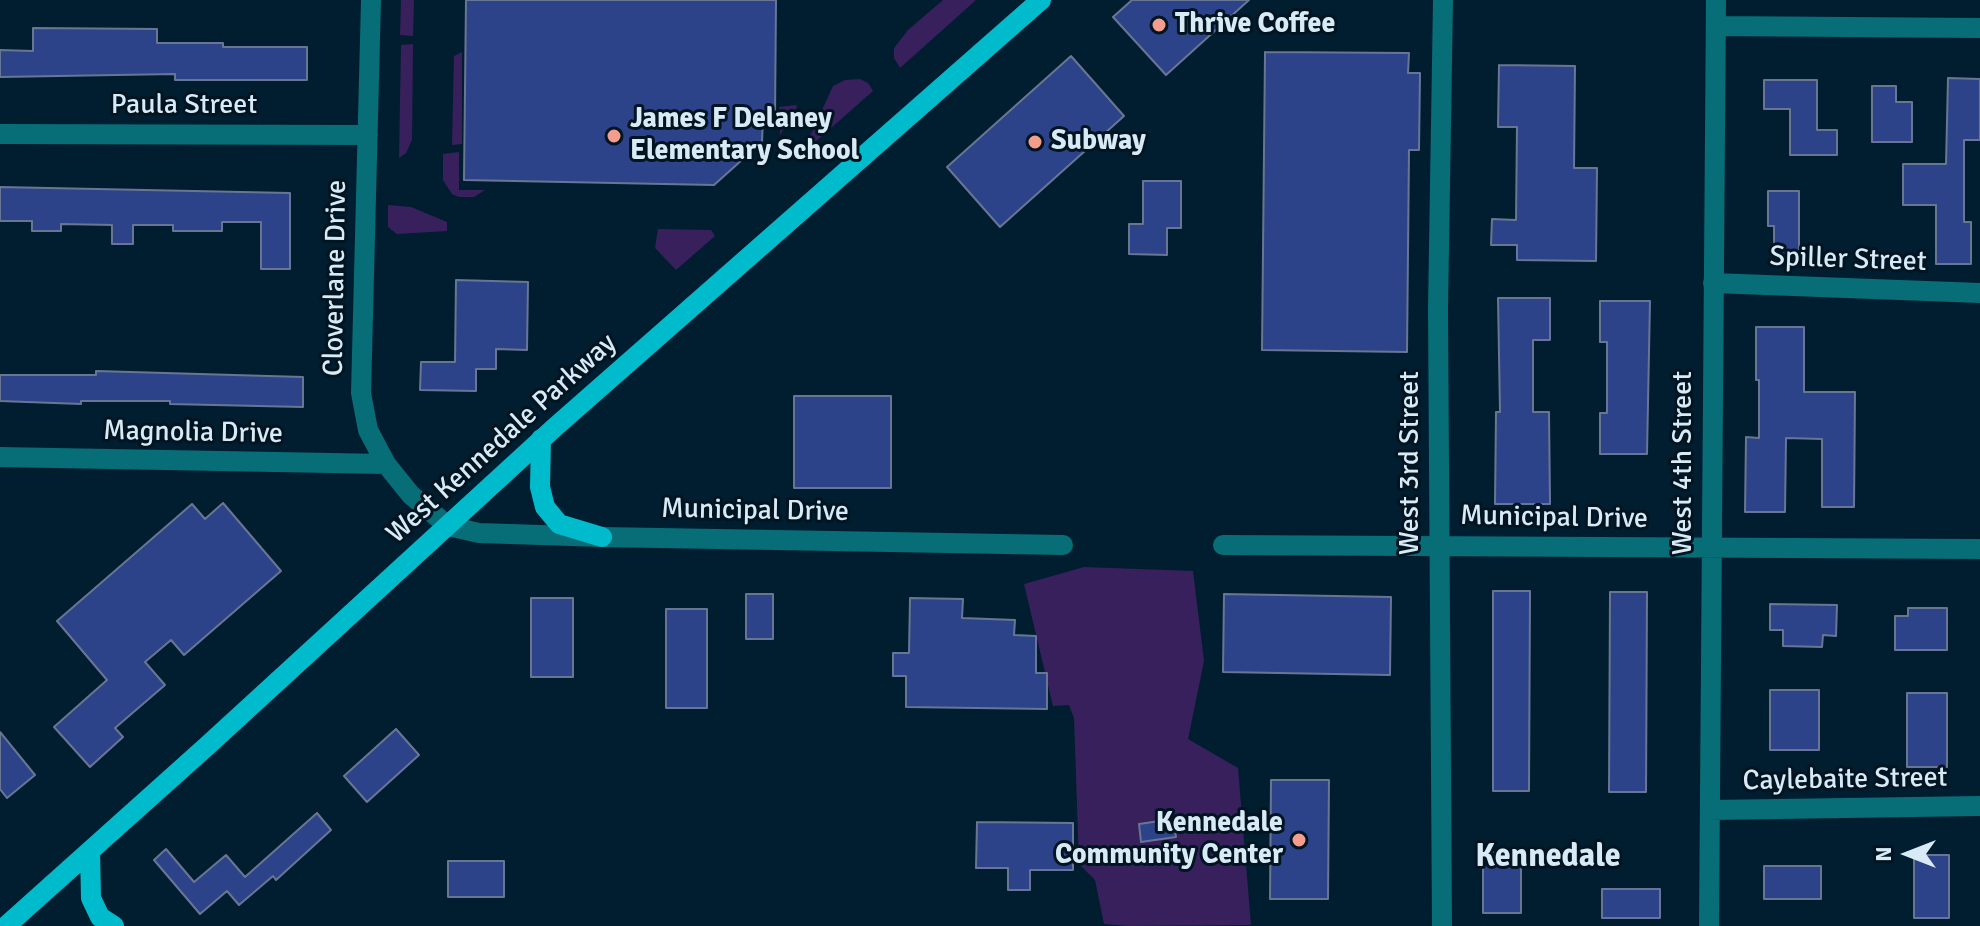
<!DOCTYPE html>
<style>
body{margin:0}
#map{position:relative;width:1980px;height:926px;overflow:hidden;background:#001e2f;font-family:Signika,sans-serif}
canvas{display:block}
.north{position:absolute;left:1868px;top:814px;width:80px;height:80px;-webkit-text-stroke:6px #001521;paint-order:stroke;rotate:270deg;font-size:22px;font-weight:700;line-height:32px;text-align:center;color:#d8eaf5}
.north::after{content:'';display:block;margin:auto;width:28px;height:36px;background:#d8eaf5;clip-path:polygon(50% 0,100% 100%,50% 72%,0 100%)}
</style>
<div id="map">
<canvas width="1980" height="926"></canvas>
<div class="north">N</div>
</div>
<script>
const c = document.querySelector('canvas').getContext('2d');
c.lineJoin = 'round';
function fill(path, color) { c.fillStyle = color; c.fill(path, 'evenodd'); }
const shape = rows => new Path2D(rows.map(r => 'M' + r).join(''));
function stroke(path, color, width, dash) { c.strokeStyle = color; c.lineWidth = width; c.lineCap = dash ? 'butt' : 'round'; c.setLineDash(dash || []); c.stroke(path); }
function label(font, color, halo, rows, align = 'center') {
  c.font = font + ' Signika,sans-serif'; c.lineWidth = 6; c.setLineDash([]); c.textBaseline = 'middle'; c.strokeStyle = halo; c.fillStyle = color; for (const [text, x, y, turn = 0] of rows) {
    c.save(); c.translate(x, y); c.rotate((+turn || 0) * Math.PI / 180); c.textAlign = isNaN(turn) ? turn : align; if (halo) c.strokeText(text, 0, 0); c.fillText(text, 0, 0); c.restore();
  }
}
const green = shape([
 [401,0,414,0,413,36,400,35],
 [943,0,976,0,900,68,894,58,894,48,908,30],
 [413,44,412,140,406,153,399,158,401,45],
 [462,52,462,144,452,145,454,56],
 [860,79,868,83,873,91,806,150,799,150,812,132,833,86,845,80],
 [796,105,797,107,780,135,779,107],
 [459,152,459,190,485,190,474,197,459,197,452,194,443,180,443,154],
 [388,205,411,207,447,222,447,231,397,234,388,227],
 [658,229,711,230,715,236,676,270,655,248],
 [1084,567,1193,571,1204,661,1188,739,1238,768,1251,925,1128,926,1104,924,1095,880,1079,864,1074,718,1069,705,1053,706,1024,584]
]);
const building = shape([
 [466,0,776,0,775,118,763,118,762,142,714,185,464,180,466,0],
 [1132,0,1249,0,1166,75,1113,17,1132,0],
 [33,28,157,29,157,43,223,43,223,47,307,47,307,80,175,80,175,74,0,77,0,50,33,51,33,28],
 [1265,52,1409,53,1408,73,1420,73,1419,150,1409,150,1407,352,1262,350,1265,52],
 [1071,56,1124,116,1000,227,947,167,1071,56],
 [1499,65,1575,66,1574,168,1597,168,1596,261,1517,260,1517,245,1491,245,1492,219,1516,220,1517,127,1498,127,1499,65],
 [1948,78,1980,79,1980,140,1964,140,1964,222,1971,222,1971,264,1936,264,1936,205,1903,205,1903,164,1946,164,1948,78],
 [1764,80,1817,80,1817,130,1837,130,1837,155,1790,155,1790,109,1764,109,1764,80],
 [1872,86,1896,86,1896,102,1912,102,1912,142,1872,142,1872,86],
 [1143,181,1181,181,1181,228,1167,228,1167,255,1129,254,1129,224,1143,224,1143,181],
 [0,187,290,193,290,269,261,269,261,222,222,222,222,231,173,231,173,225,133,225,133,244,112,244,112,225,61,224,61,231,32,231,32,221,0,221,0,187],
 [1768,191,1799,191,1799,255,1774,255,1774,226,1768,226,1768,191],
 [456,280,528,282,527,350,496,349,496,369,476,369,476,391,420,390,421,362,455,362,456,280],
 [1498,298,1550,298,1550,340,1533,340,1533,412,1549,412,1550,504,1495,504,1496,412,1500,412,1498,298],
 [1600,301,1650,301,1647,454,1600,454,1600,413,1607,413,1607,342,1600,342,1600,301],
 [1756,327,1804,327,1804,392,1855,392,1854,507,1822,507,1822,439,1786,438,1785,512,1745,512,1746,437,1759,438,1759,380,1756,380,1756,327],
 [96,371,303,377,303,407,170,404,170,401,81,401,81,404,0,401,0,375,96,375,96,371],
 [794,396,891,396,891,488,794,488,794,396],
 [223,503,281,571,184,655,171,640,145,662,165,685,115,728,123,737,90,767,54,727,107,680,57,621,192,504,205,519,223,503],
 [1493,591,1530,591,1529,791,1493,791,1493,591],
 [1610,592,1647,592,1646,792,1609,792,1610,592],
 [746,594,773,594,773,639,746,639,746,594],
 [1224,594,1391,597,1390,675,1223,672,1224,594],
 [531,598,573,598,573,677,531,677,531,598],
 [910,598,963,599,962,618,1015,620,1014,635,1036,636,1036,673,1047,673,1047,709,906,707,906,676,893,676,893,653,909,653,910,598],
 [1770,604,1837,605,1836,636,1823,635,1822,647,1783,646,1783,630,1770,630,1770,604],
 [1908,608,1947,608,1947,650,1895,650,1895,616,1908,616,1908,608],
 [666,609,707,609,707,708,666,708,666,609],
 [1770,690,1819,690,1819,750,1770,750,1770,690],
 [1907,693,1947,693,1947,767,1907,767,1907,693],
 [396,729,419,755,367,802,344,776,396,729],
 [0,732,35,775,7,798,0,789,0,732],
 [1271,780,1329,780,1328,899,1270,899,1271,780],
 [317,813,331,830,276,880,273,876,239,905,227,891,200,914,154,860,166,849,194,882,226,855,245,877,317,813],
 [1173,819,1176,837,1141,842,1139,824,1173,819],
 [977,822,1073,823,1073,870,1030,870,1030,890,1008,890,1008,868,976,868,977,822],
 [1483,852,1521,852,1521,913,1483,913,1483,852],
 [1914,855,1949,855,1949,918,1914,918,1914,855],
 [448,861,504,861,504,897,448,897,448,861],
 [1764,866,1821,866,1821,899,1764,899,1764,866],
 [1602,889,1660,889,1660,918,1602,918,1602,889]
]);
const minor = shape([
 [371,0,361,393,368,430,386,464,411,495,448,526,479,533,602,537,1063,545],
 [1716,26,1980,28],
 [0,134,368,135],
 [1713,283,1980,293],
 [0,457,386,464],
 [1223,545,1980,549],
 [1710,810,1980,806],
 [1709,926,1716,0]
]);
const tertiary = shape([
 [1442,926,1438,309,1443,0]
]);
const primary = shape([
 [541,439,540,487,545,507,559,524,602,537],
 [90,851,91,898,100,917,114,926],
 [6,926,207,746,554,428,1041,0]
]);
const markers = [
 [1159,25,8,"#f49d8d"],
 [614,136,8,"#f49d8d"],
 [1035,142,8,"#f49d8d"],
 [1299,840,8,"#f49d8d"]
];
const poiNames = [
 ["Thrive Coffee",1175,25],
 ["James F Delaney",630,120],
 ["Elementary School",630,152],
 ["Subway",1051,142],
 ["Kennedale",1283,824,"right"],
 ["Community Center",1283,856,"right"]
];
const streetNames = [
 ["Paula Street",184,106],
 ["Spiller Street",1848,260,2],
 ["Cloverlane Drive",336,278,-89],
 ["Magnolia Drive",193,433,1],
 ["West Kennedale Parkway",502,439,-42],
 ["West 3rd Street",1411,463,-90],
 ["West 4th Street",1684,463,-90],
 ["Municipal Drive",755,511,1],
 ["Municipal Drive",1554,518,1],
 ["Caylebaite Street",1845,780,-1]
];
const quarterNames = [
 ["Kennedale",1548,858]
];
fill(green, '#38205d');
fill(building, '#2c438a');
stroke(building, '#697693', 2);
stroke(minor, '#076d76', 20);
stroke(tertiary, '#076d76', 20);
stroke(primary, '#00bbcb', 20);
for (const [x, y, r, color] of markers) { const dot = new Path2D(); dot.arc(x, y, r, 0, 2 * Math.PI); c.fillStyle = color; c.fill(dot); stroke(dot, '#001521', 3); }
label('bold 28px', '#d8eaf5', '#001521', poiNames, 'left');
label('28px', '#d8eaf5', '#001521', streetNames);
label('bold 32px', '#d8eaf5', '#001521', quarterNames);
</script>
